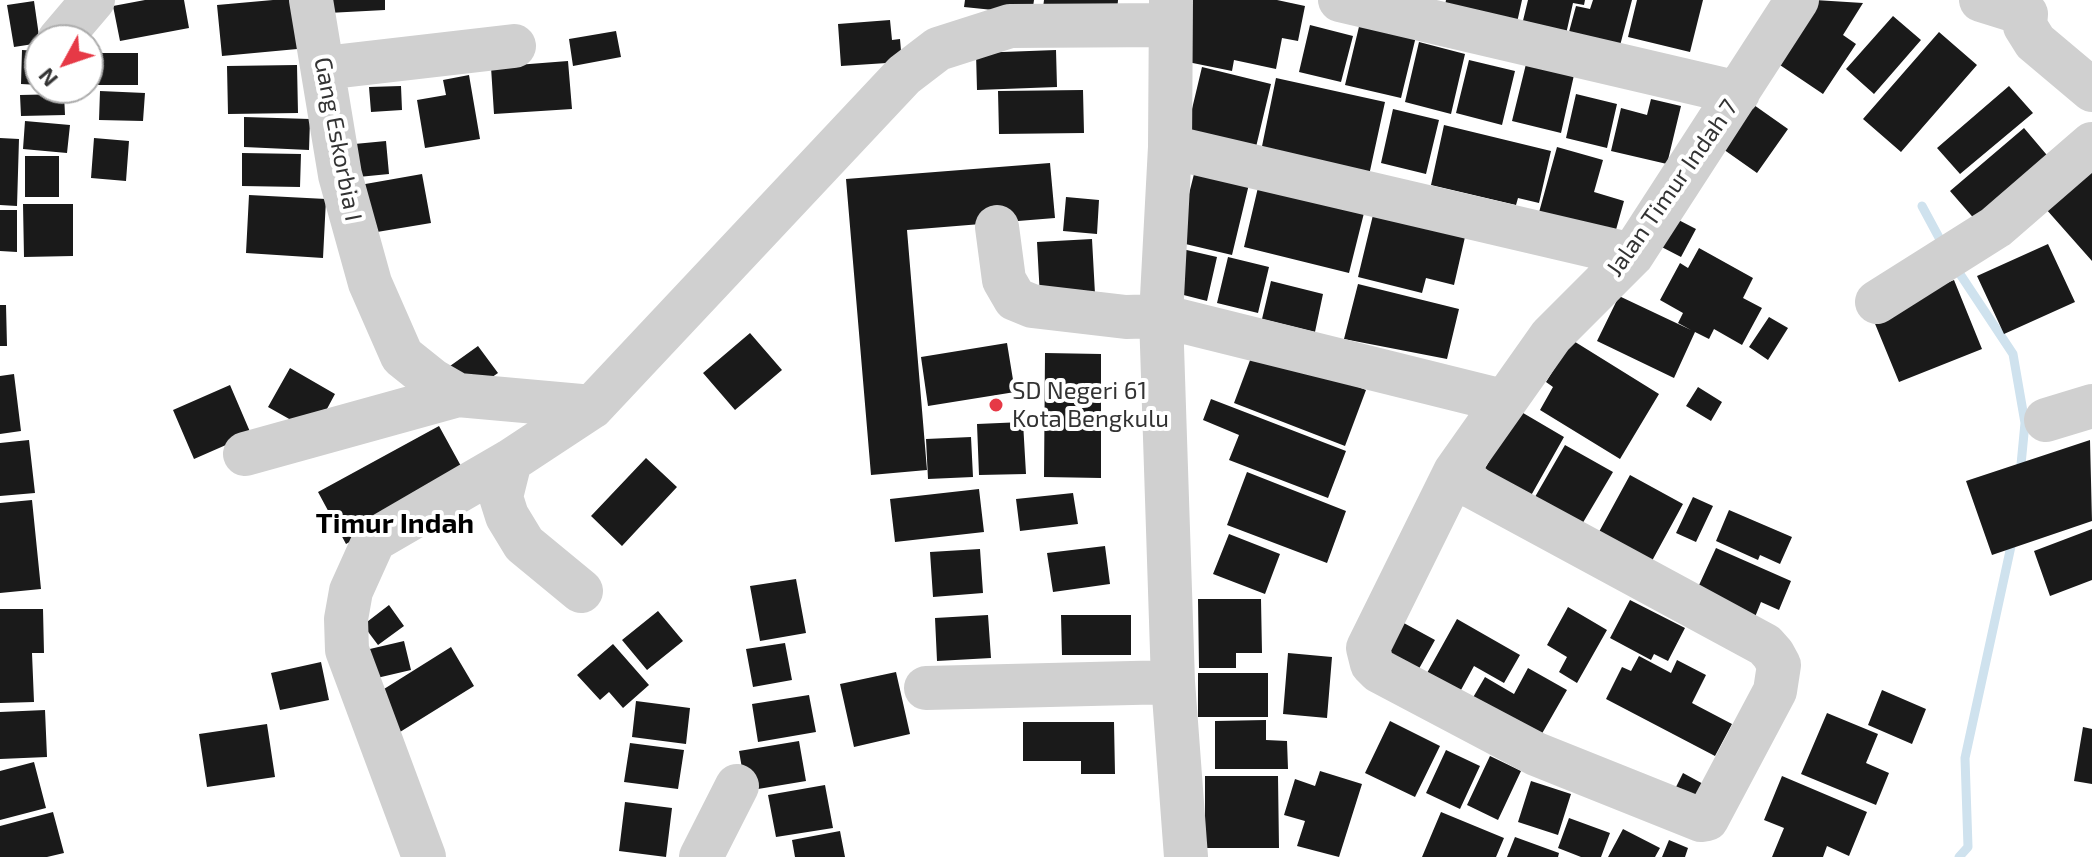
<!DOCTYPE html>
<style>
body{margin:0}
#map{position:relative;width:2092px;height:857px;overflow:hidden;background:#fff;font-family:"Exo 2",sans-serif}
canvas{display:block}
.north{position:absolute;left:24px;top:24px;width:80px;height:80px;box-sizing:border-box;background:#fff;border:2px solid #adadad;border-radius:50%;rotate:230deg;font-size:22px;font-weight:700;line-height:32px;text-align:center;color:#333}
.north::after{content:'';display:block;margin:auto;width:28px;height:36px;background:#e63946;clip-path:polygon(50% 0,100% 100%,50% 72%,0 100%)}
</style>
<div id="map">
<canvas width="2092" height="857"></canvas>
<div class="north">N</div>
</div>
<script>
const c = document.querySelector('canvas').getContext('2d');
c.lineJoin = 'round';
const shape = rows => new Path2D(rows.map(r => 'M' + r).join(''));
function stroke(path, color, width, dash) { c.strokeStyle = color; c.lineWidth = width; c.lineCap = dash ? 'butt' : 'round'; c.setLineDash(dash || []); c.stroke(path); }
function fill(path, color) { c.fillStyle = color; c.fill(path, 'evenodd'); }
function label(font, color, halo, rows, align = 'center') {
  c.font = font + ' "Exo 2",sans-serif'; c.lineWidth = 8; c.setLineDash([]); c.textBaseline = 'middle'; c.strokeStyle = halo; c.fillStyle = color; for (const [text, x, y, turn = 0] of rows) {
    c.save(); c.translate(x, y); c.rotate((+turn || 0) * Math.PI / 180); c.textAlign = isNaN(turn) ? turn : align; if (halo) c.strokeText(text, 0, 0); c.fillText(text, 0, 0); c.restore();
  }
}
const stream = shape([
 [1922,206,1943,245],
 [1954,265,2013,354,2025,423,2020,475],
 [1959,857,1968,847,1965,758,2013,537]
]);
const building = shape([
 [145,0,184,0,189,28,120,41,113,6],
 [273,0,304,0,308,48,222,56,217,5],
 [327,0,385,0,385,10,328,13],
 [965,0,1034,0,1032,14,964,7],
 [1044,0,1118,0,1116,24,1042,16],
 [1185,0,1277,0,1305,6,1298,41,1282,38,1276,69,1234,60,1232,71,1173,59],
 [1446,0,1522,0,1516,27,1444,11],
 [1528,0,1585,0,1584,5,1573,3,1564,43,1520,33],
 [1593,0,1632,0,1617,57,1566,43,1576,6,1590,9],
 [1637,0,1703,0,1690,52,1628,37],
 [1815,0,1863,3,1843,35,1856,44,1823,94,1774,61],
 [34,1,40,43,14,47,7,5],
 [1363,10,1419,24,1401,98,1345,85],
 [1893,16,1921,40,1874,94,1846,69],
 [890,20,892,40,900,39,902,62,841,66,838,24],
 [1310,25,1353,36,1341,82,1299,72],
 [616,31,621,57,573,66,569,39],
 [1939,32,1977,65,1901,152,1863,119],
 [1419,42,1465,54,1451,114,1405,102],
 [22,50,40,51,40,85,21,84],
 [1056,50,1057,87,977,90,976,53],
 [95,53,138,53,138,85,96,85],
 [1469,60,1515,71,1502,125,1456,113],
 [568,61,572,109,494,114,491,67],
 [1526,64,1574,75,1561,133,1512,121],
 [297,65,298,113,228,114,227,66],
 [1202,67,1271,84,1256,147,1187,130],
 [469,75,480,139,425,148,417,100,446,95,443,80],
 [1276,78,1385,102,1368,180,1260,156],
 [401,86,402,110,371,112,369,87],
 [2009,86,2033,113,1960,174,1937,148],
 [1083,90,1084,133,999,134,998,91],
 [100,91,145,93,143,121,99,120],
 [64,94,65,115,21,116,20,95],
 [1576,94,1617,104,1607,148,1566,138],
 [1744,98,1788,129,1757,173,1713,142],
 [1651,99,1681,106,1667,164,1611,151,1621,108,1647,115],
 [1393,109,1439,120,1426,174,1381,163],
 [244,117,310,119,309,150,244,147],
 [25,121,70,125,67,153,23,149],
 [1444,125,1551,151,1539,203,1518,198,1516,205,1431,185],
 [2024,128,2057,167,1984,230,1950,191],
 [0,138,19,139,17,206,0,205],
 [94,138,129,141,126,181,91,178],
 [386,141,389,174,348,178,344,145],
 [1557,147,1603,160,1594,192,1624,201,1614,237,1538,216],
 [2092,152,2092,261,2038,200],
 [242,153,301,154,300,187,242,186],
 [25,156,59,156,59,197,25,197],
 [1050,163,1055,218,907,230,927,470,871,475,846,179],
 [1196,166,1250,180,1232,255,1177,242],
 [422,174,431,223,371,233,354,186],
 [1260,179,1366,205,1349,273,1244,247],
 [249,195,326,199,323,258,246,253],
 [1066,197,1099,200,1097,234,1063,231],
 [23,204,73,204,73,256,24,257],
 [0,210,17,210,17,252,0,251],
 [1667,214,1696,229,1681,257,1652,242],
 [1373,215,1465,237,1454,285,1426,278,1422,293,1358,277],
 [1092,239,1095,294,1040,297,1037,242],
 [2048,244,2075,302,2004,334,1977,276],
 [1178,248,1217,257,1207,301,1168,291],
 [1699,248,1753,278,1743,298,1762,308,1742,345,1714,329,1709,339,1695,332,1674,378,1597,341,1619,296,1691,330,1678,323,1683,313,1660,300,1680,263,1688,268],
 [1228,257,1269,267,1258,313,1217,303],
 [1954,280,1982,349,1899,382,1871,314],
 [1271,281,1323,294,1315,332,1262,319],
 [1358,284,1459,309,1447,359,1344,339],
 [0,305,6,305,7,346,0,346],
 [1769,317,1788,328,1768,360,1749,347],
 [750,333,782,370,735,410,703,373],
 [1572,340,1659,394,1620,459,1540,410,1553,387,1546,382],
 [1007,343,1015,392,928,406,921,357],
 [478,346,498,373,469,393,450,366],
 [1255,347,1366,390,1345,446,1234,403],
 [1045,353,1101,354,1101,478,1044,477],
 [290,368,335,394,314,433,268,407],
 [14,374,21,431,0,434,0,376],
 [230,385,251,434,194,459,173,410],
 [1698,387,1722,402,1711,421,1686,406],
 [1211,399,1346,451,1328,498,1229,460,1239,435,1203,420],
 [1518,410,1564,437,1524,508,1478,481],
 [1023,422,1026,474,979,475,977,424],
 [439,426,467,477,346,544,318,492],
 [971,437,973,477,928,479,926,439],
 [29,440,35,493,0,496,0,443],
 [2090,440,2092,521,1992,555,1966,481],
 [1565,445,1613,472,1575,536,1528,509],
 [646,458,677,487,622,546,591,516],
 [1247,472,1346,511,1327,563,1227,525],
 [1630,475,1683,504,1647,570,1594,541],
 [979,489,984,532,895,542,890,499],
 [1073,493,1078,524,1020,531,1016,499],
 [1693,497,1713,506,1696,542,1676,533],
 [32,500,41,589,0,593,0,503],
 [1729,510,1792,537,1780,564,1760,555,1758,560,1716,541],
 [2092,529,2092,580,2050,596,2034,551],
 [1229,534,1280,554,1265,594,1213,574],
 [1105,546,1110,584,1053,592,1047,553],
 [1716,548,1791,581,1779,610,1761,602,1753,622,1694,596],
 [980,549,983,593,933,597,930,552],
 [796,579,806,633,760,641,750,586],
 [1198,599,1261,599,1262,653,1236,653,1236,668,1199,668],
 [1630,600,1685,628,1668,661,1654,654,1651,660,1610,638],
 [389,605,404,626,378,645,363,625],
 [1568,607,1607,630,1577,683,1559,672,1567,657,1547,645],
 [0,609,43,609,44,653,32,653,34,702,0,703],
 [658,611,683,641,647,670,622,640],
 [988,615,991,658,937,661,935,618],
 [1061,615,1131,615,1131,655,1062,655],
 [1391,616,1435,640,1411,683,1379,665],
 [1457,619,1520,655,1504,683,1474,666,1455,701,1422,682],
 [404,641,411,670,364,681,357,652],
 [785,643,792,680,753,687,746,649],
 [613,644,649,685,623,708,609,692,600,700,577,675],
 [451,647,474,686,400,732,376,694],
 [1288,653,1332,657,1327,718,1283,714],
 [1639,656,1671,673,1677,660,1706,675,1692,703,1732,724,1715,756,1606,699,1622,667,1631,671],
 [321,662,329,700,280,710,271,673],
 [1528,668,1567,690,1536,744,1468,706,1485,677,1514,694],
 [896,672,910,734,854,747,840,684],
 [1198,673,1268,673,1268,717,1198,717],
 [1882,690,1926,709,1912,744,1868,725],
 [809,695,816,732,758,742,752,704],
 [636,701,690,708,686,744,632,737],
 [45,710,47,757,0,759,0,712],
 [1827,713,1878,734,1866,763,1889,773,1876,805,1801,774],
 [1266,720,1266,740,1287,741,1288,769,1215,769,1215,721],
 [1390,721,1440,746,1415,797,1365,773],
 [1023,722,1114,722,1115,774,1081,774,1081,761,1023,761],
 [267,724,275,777,207,787,199,734],
 [2083,727,2092,729,2092,784,2074,781],
 [799,741,806,781,746,791,739,751],
 [630,743,684,750,678,789,624,782],
 [1446,750,1480,766,1460,809,1426,793],
 [1490,756,1521,771,1498,820,1467,805],
 [34,762,46,808,0,820,0,771],
 [1320,771,1362,784,1339,857,1297,846,1305,821,1284,815,1295,779,1315,786],
 [1683,773,1707,786,1696,807,1672,795],
 [1205,776,1278,776,1279,848,1205,848],
 [1782,776,1867,812,1849,856,1827,846,1823,857,1772,857,1784,828,1764,820],
 [1531,781,1571,794,1558,835,1518,822],
 [825,785,833,828,776,837,768,795],
 [625,802,672,808,666,857,619,851],
 [53,812,64,853,47,857,0,857,0,826],
 [1441,812,1504,838,1496,857,1422,857],
 [1569,818,1610,833,1601,857,1581,857,1558,848],
 [1623,829,1660,848,1655,857,1608,857],
 [840,831,845,857,795,857,792,840],
 [1515,837,1559,853,1558,857,1507,857],
 [1669,840,1688,848,1685,857,1662,857]
]);
const minor = shape([
 [311,0,340,175,370,283,402,356,432,380,458,395,592,407],
 [1171,0,1170,147,1161,316,1173,682,1186,857],
 [1340,0,1738,93],
 [1981,0,2026,14],
 [2026,14,2025,26,2035,42,2092,90],
 [59,40,93,0],
 [324,68,514,46],
 [1170,147,1632,255],
 [997,227,1004,280,1015,299,1032,306,1126,317,1161,316,1503,401],
 [1877,302,1996,227,2092,144],
 [2046,420,2092,406],
 [245,454,458,395],
 [510,461,501,497,507,516,524,544,581,591],
 [1455,472,1475,488,1765,645,1773,654,1779,665,1775,691,1707,819,1701,820,1536,754,1379,671,1372,664,1368,648,1455,472,1551,336,1632,255,1797,0],
 [926,688,1173,682],
 [424,857,347,650,346,619,351,591,374,540,510,461,592,407,904,75,938,49,1010,26,1168,25],
 [701,857,737,786]
]);
const markers = [
 [996,405,8,"#e63946"]
];
const streetNames = [
 ["Gang Eskorbia I",338,139,79],
 ["Jalan Timur Indah 7",1672,188,-55]
];
const poiNames = [
 ["SD Negeri 61",1012,391],
 ["Kota Bengkulu",1012,419]
];
const quarterNames = [
 ["Timur Indah",395,524]
];
stroke(stream, '#cfe2ee', 9);
fill(building, '#1a1a1a');
stroke(minor, '#d0d0d0', 44);
for (const [x, y, r, color] of markers) { const dot = new Path2D(); dot.arc(x, y, r, 0, 2 * Math.PI); c.fillStyle = color; c.fill(dot); stroke(dot, '#fff', 3); }
label('24px', '#333', '#fff', streetNames);
label('24px', '#333', '#fff', poiNames, 'left');
label('bold 28px', '#000', '#fff', quarterNames);
</script>
